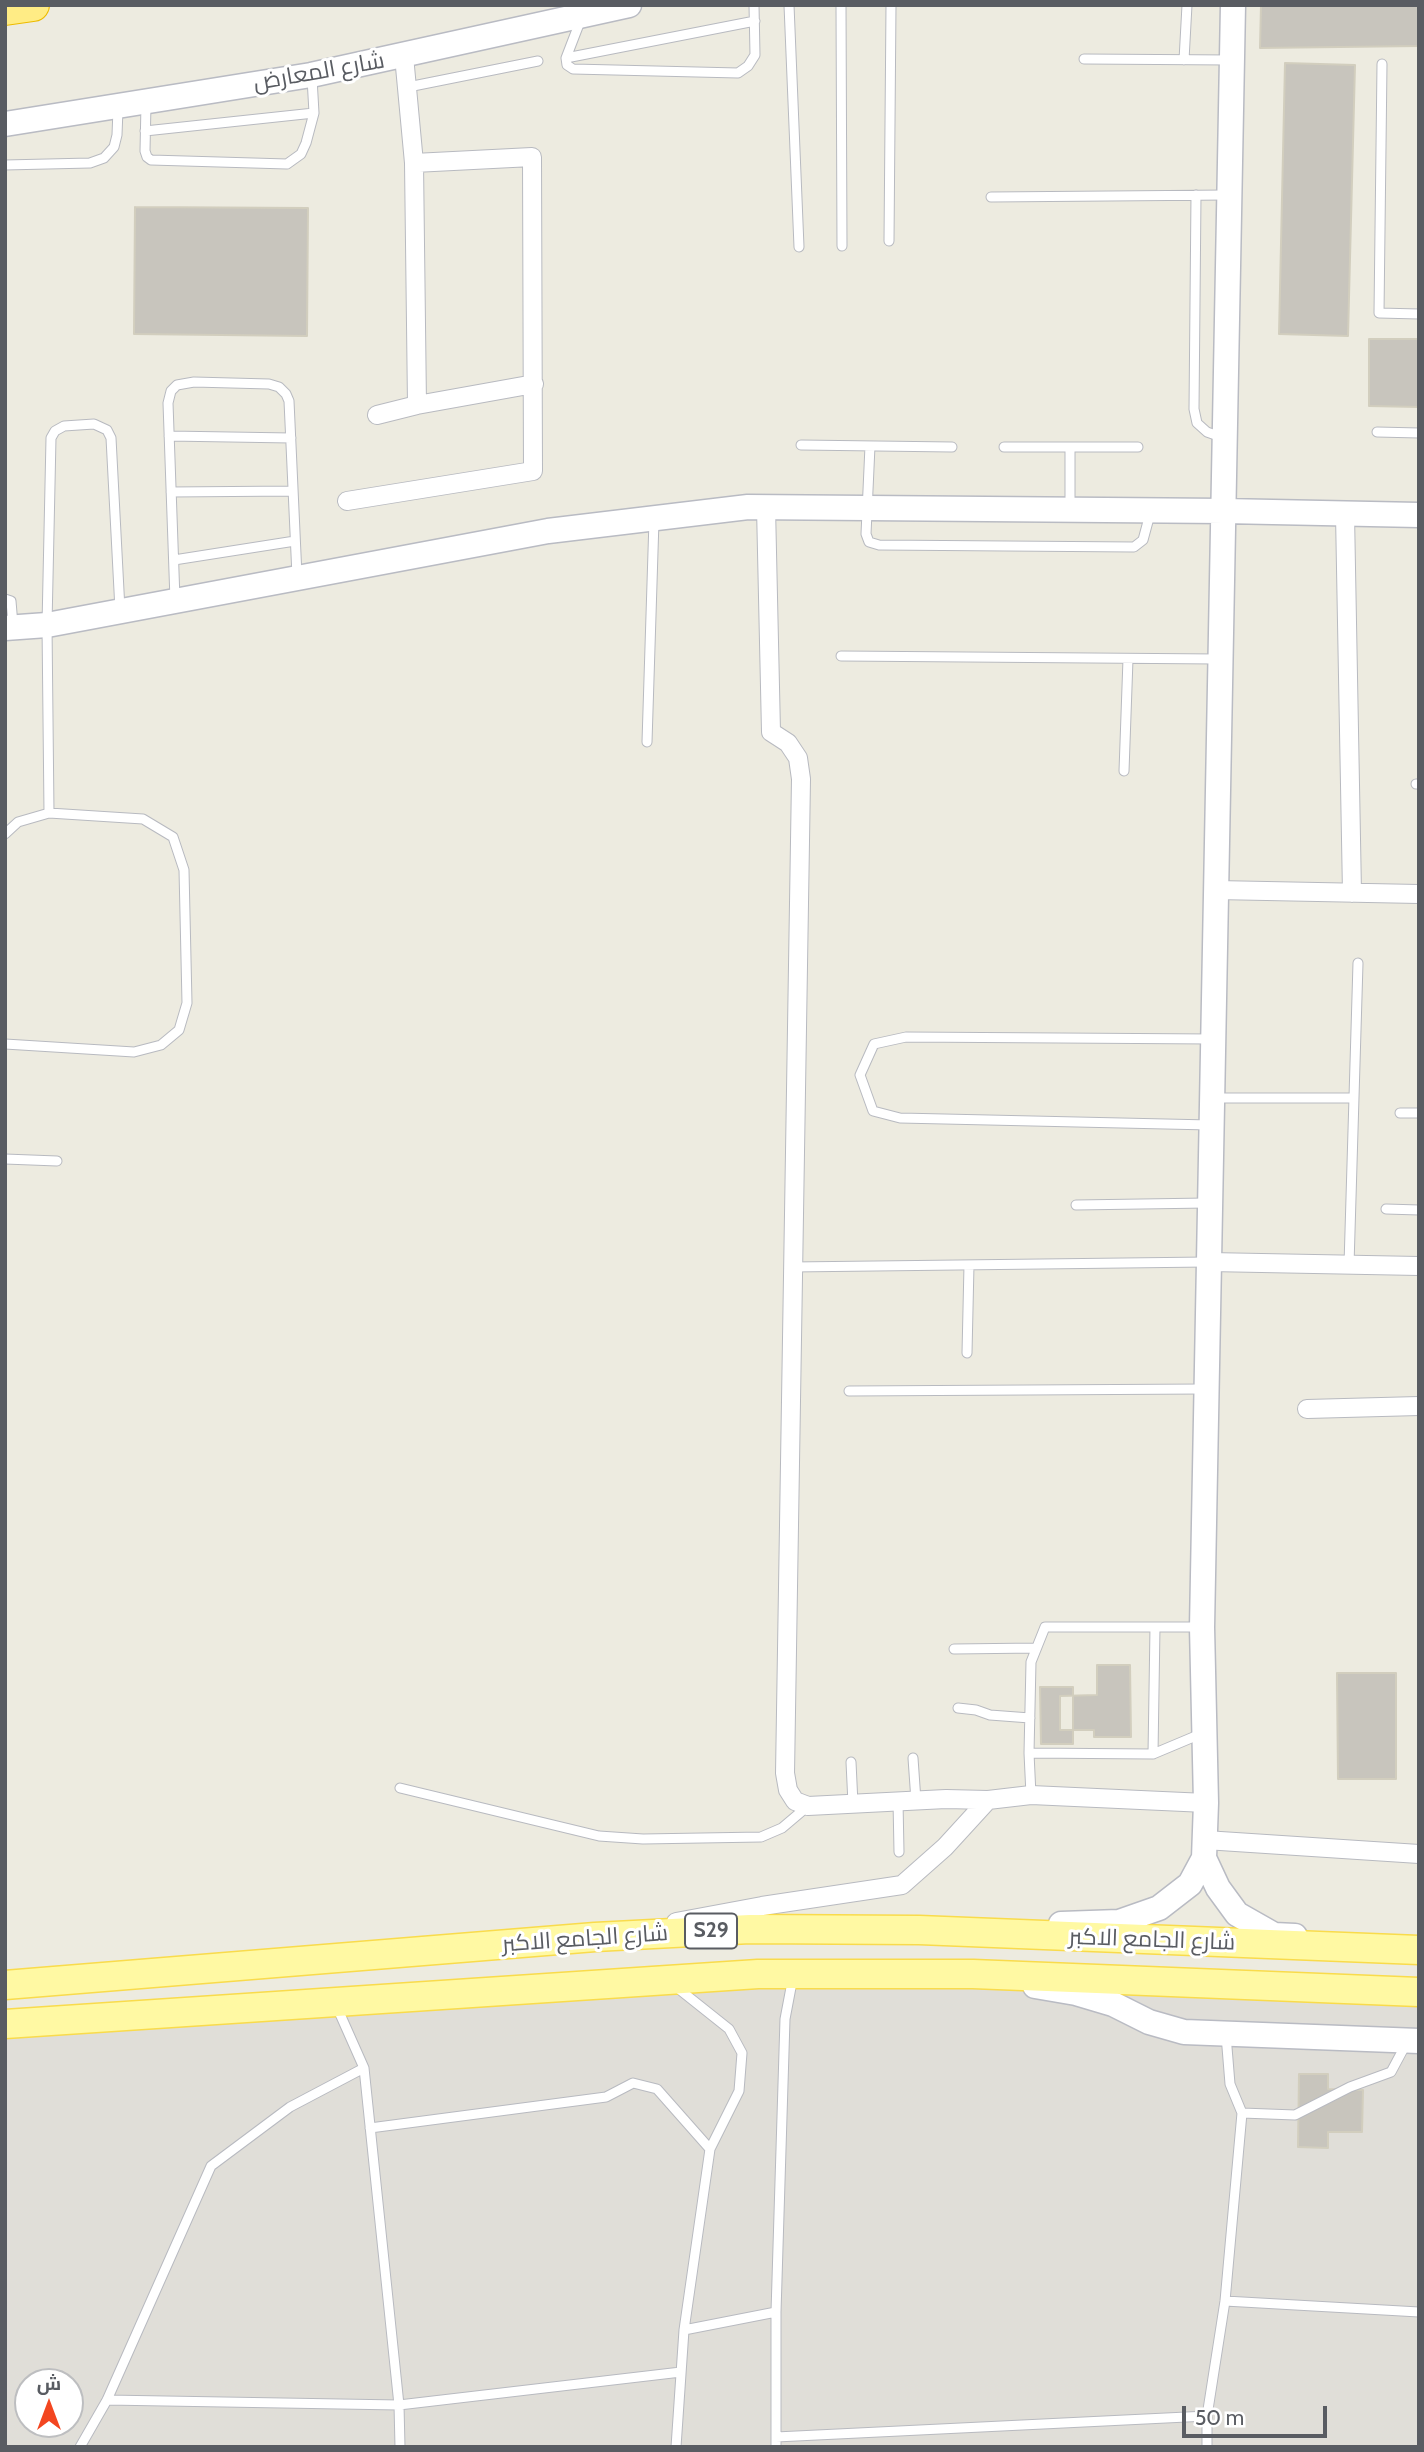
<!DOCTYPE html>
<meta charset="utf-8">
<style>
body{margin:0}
#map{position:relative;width:1424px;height:2452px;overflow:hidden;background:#edebe0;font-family:Cabin,Cairo,sans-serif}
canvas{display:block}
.frame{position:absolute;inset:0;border:7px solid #595c62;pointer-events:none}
.north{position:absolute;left:14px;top:2368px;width:70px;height:70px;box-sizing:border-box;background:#fff;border:2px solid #bdbec0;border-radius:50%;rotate:0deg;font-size:19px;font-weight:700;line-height:28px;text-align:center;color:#595c62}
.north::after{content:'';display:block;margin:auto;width:24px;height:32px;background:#f34620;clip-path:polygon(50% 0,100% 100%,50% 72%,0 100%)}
.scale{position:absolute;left:1182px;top:2406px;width:145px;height:32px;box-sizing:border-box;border:4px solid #595c62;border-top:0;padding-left:9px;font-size:21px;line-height:24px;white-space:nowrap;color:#595c62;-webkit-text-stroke:5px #fff;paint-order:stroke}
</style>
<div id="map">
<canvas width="1424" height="2452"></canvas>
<div class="frame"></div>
<div class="north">ش</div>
<div class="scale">50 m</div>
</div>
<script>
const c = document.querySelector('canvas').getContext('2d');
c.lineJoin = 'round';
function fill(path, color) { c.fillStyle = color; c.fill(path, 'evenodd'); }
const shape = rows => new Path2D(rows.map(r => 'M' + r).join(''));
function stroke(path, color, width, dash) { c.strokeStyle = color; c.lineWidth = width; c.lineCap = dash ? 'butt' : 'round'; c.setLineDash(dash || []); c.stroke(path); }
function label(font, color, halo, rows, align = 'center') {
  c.font = font + ' Cabin,Cairo,sans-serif'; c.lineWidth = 6; c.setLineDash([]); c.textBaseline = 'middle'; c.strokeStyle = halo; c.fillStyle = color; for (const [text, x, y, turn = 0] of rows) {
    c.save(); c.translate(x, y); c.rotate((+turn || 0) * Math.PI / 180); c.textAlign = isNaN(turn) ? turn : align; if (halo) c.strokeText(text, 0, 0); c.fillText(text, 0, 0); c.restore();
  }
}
const industrial = shape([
 [973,1974,1419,1993,1419,2447,5,2447,5,2023],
 [28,2382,70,2382,70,2424,28,2424]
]);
const building = shape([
 [1261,5,1419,5,1419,46,1260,48,1261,5],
 [1285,63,1355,65,1348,336,1279,334,1285,63],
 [135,207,308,208,307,336,134,334,135,207],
 [1369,339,1419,339,1419,407,1369,406,1369,339],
 [1097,1665,1130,1665,1131,1737,1094,1737,1094,1730,1060,1730,1060,1696,1097,1695,1097,1665],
 [1337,1673,1396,1673,1396,1779,1338,1779,1337,1673],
 [1040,1687,1073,1687,1073,1744,1041,1744,1040,1687],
 [1299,2074,1328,2074,1328,2089,1363,2090,1362,2132,1328,2132,1328,2148,1298,2147,1299,2074]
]);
const lane = shape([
 [789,5,799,247],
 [841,5,842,246],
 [581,19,566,58,567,65,573,69,738,73,748,66,755,55,754,5],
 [566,58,755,21],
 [1084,59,1230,60],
 [1184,60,1187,5],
 [1382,64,1379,313,1419,314],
 [408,87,538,61],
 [146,104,145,151,147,157,151,160,287,164,301,154,306,143,314,113,312,78],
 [145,131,314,113],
 [5,165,90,163,104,158,114,147,117,135,118,109],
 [1196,195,1194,409,1197,423,1207,432,1224,438],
 [991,197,1227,195],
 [889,241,891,5],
 [1377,432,1419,433],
 [169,436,291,438],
 [801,445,952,447],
 [870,446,866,534,869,542,879,545,1134,547,1143,540,1150,514],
 [1004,447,1138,447],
 [171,492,293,491],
 [1070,508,1070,447],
 [174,560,295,541],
 [5,599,11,601,13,625],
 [175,600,168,403,171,391,177,385,194,382,269,384,279,387,286,394,289,401,297,576],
 [841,656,1217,659],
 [647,742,654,520],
 [1124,771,1128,659],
 [1416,784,1419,784],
 [49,813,47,625,51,438,55,431,64,426,94,424,107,430,111,438,120,610],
 [5,834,18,822,49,813,143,819,173,837,184,870,187,1003,179,1030,161,1045,134,1052,5,1044],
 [1214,1098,1354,1098],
 [1400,1113,1419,1113],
 [1210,1125,900,1118,873,1111,860,1075,874,1044,906,1037,1212,1039],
 [5,1159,57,1161],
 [1076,1205,1207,1203],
 [1386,1209,1419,1210],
 [1349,1265,1358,963],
 [792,1267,1207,1262],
 [967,1353,969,1265],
 [849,1391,1204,1389],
 [954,1649,1036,1648],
 [958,1708,976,1710,990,1715,1030,1718],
 [1029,1753,1153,1754,1155,1627],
 [1153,1754,1203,1733],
 [913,1758,916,1801],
 [851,1762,853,1804],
 [400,1788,599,1836,643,1839,761,1837,782,1828,808,1806],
 [1031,1795,1029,1753,1031,1662,1045,1627,1199,1627],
 [898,1801,899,1852],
 [675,1986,729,2029,742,2053,739,2091,710,2149,684,2330,676,2447],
 [336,2005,364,2068,399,2405,400,2447],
 [1242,2113,1295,2115,1350,2087,1391,2072,1406,2044],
 [370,2128,606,2097,633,2083,657,2089,710,2149],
 [1225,2301,1419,2312],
 [684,2330,776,2312],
 [107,2400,399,2405,681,2372],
 [776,2437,1207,2416],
 [80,2447,107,2400,211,2166,290,2107,364,2068],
 [776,2447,776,2312,785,2019,793,1977],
 [1207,2447,1207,2416,1225,2301,1242,2113,1230,2084,1226,2035]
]);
const street = shape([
 [404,56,414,163,417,405],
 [377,415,417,405,534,384],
 [347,501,533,471,532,157,414,163],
 [766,507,771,732,788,743,798,758,801,779,785,1773,788,1790,795,1801,808,1806,946,1799,988,1800,1031,1795,1206,1803],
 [1345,514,1352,893],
 [1216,890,1419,894],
 [1209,1262,1419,1266],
 [1307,1409,1419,1406],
 [1205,1840,1419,1854],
 [676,1922,762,1906,902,1885,945,1847,988,1800]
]);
const secondary = shape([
 [5,124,311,75,629,5],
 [5,628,47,625,548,531,748,507,1224,511,1419,515],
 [1204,1858,1218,1888,1237,1914,1274,1935,1295,1936],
 [1061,1924,1119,1922,1159,1908,1190,1884,1204,1858,1206,1803,1202,1627,1233,5],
 [1035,1986,1076,1993,1113,2004,1149,2022,1184,2032,1419,2041]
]);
const primary = shape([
 [5,1985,595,1937,750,1929,919,1930,1419,1950],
 [5,2024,758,1974,973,1974,1419,1992]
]);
const highway = shape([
 [5,9,33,5]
]);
const shields = [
 [711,1931,52]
];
const shieldNames = [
 ["S29",711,1931]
];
const streetNames = [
 ["شارع المعارض",319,72,-10],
 ["شارع الجامع الاكبر",585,1939,-4],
 ["شارع الجامع الاكبر",1152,1940,2]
];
fill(industrial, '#e0ded8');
fill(building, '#c8c5bd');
stroke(building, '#d2cebe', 2);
stroke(lane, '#b8bac0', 11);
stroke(street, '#b8bac0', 20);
stroke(secondary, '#b9bbc3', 27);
stroke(primary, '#f9db4c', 31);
stroke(highway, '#edbb00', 34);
stroke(lane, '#fff', 9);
stroke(street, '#fff', 18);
stroke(secondary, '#fff', 24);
stroke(primary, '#fff9a3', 28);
stroke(highway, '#ffec85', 32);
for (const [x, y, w] of shields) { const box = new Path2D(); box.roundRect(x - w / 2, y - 17.5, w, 35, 5); c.fillStyle = '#fff'; c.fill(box); stroke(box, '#595c62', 2); }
label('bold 21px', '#595c62', null, shieldNames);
label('23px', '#595c62', '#fff', streetNames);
</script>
